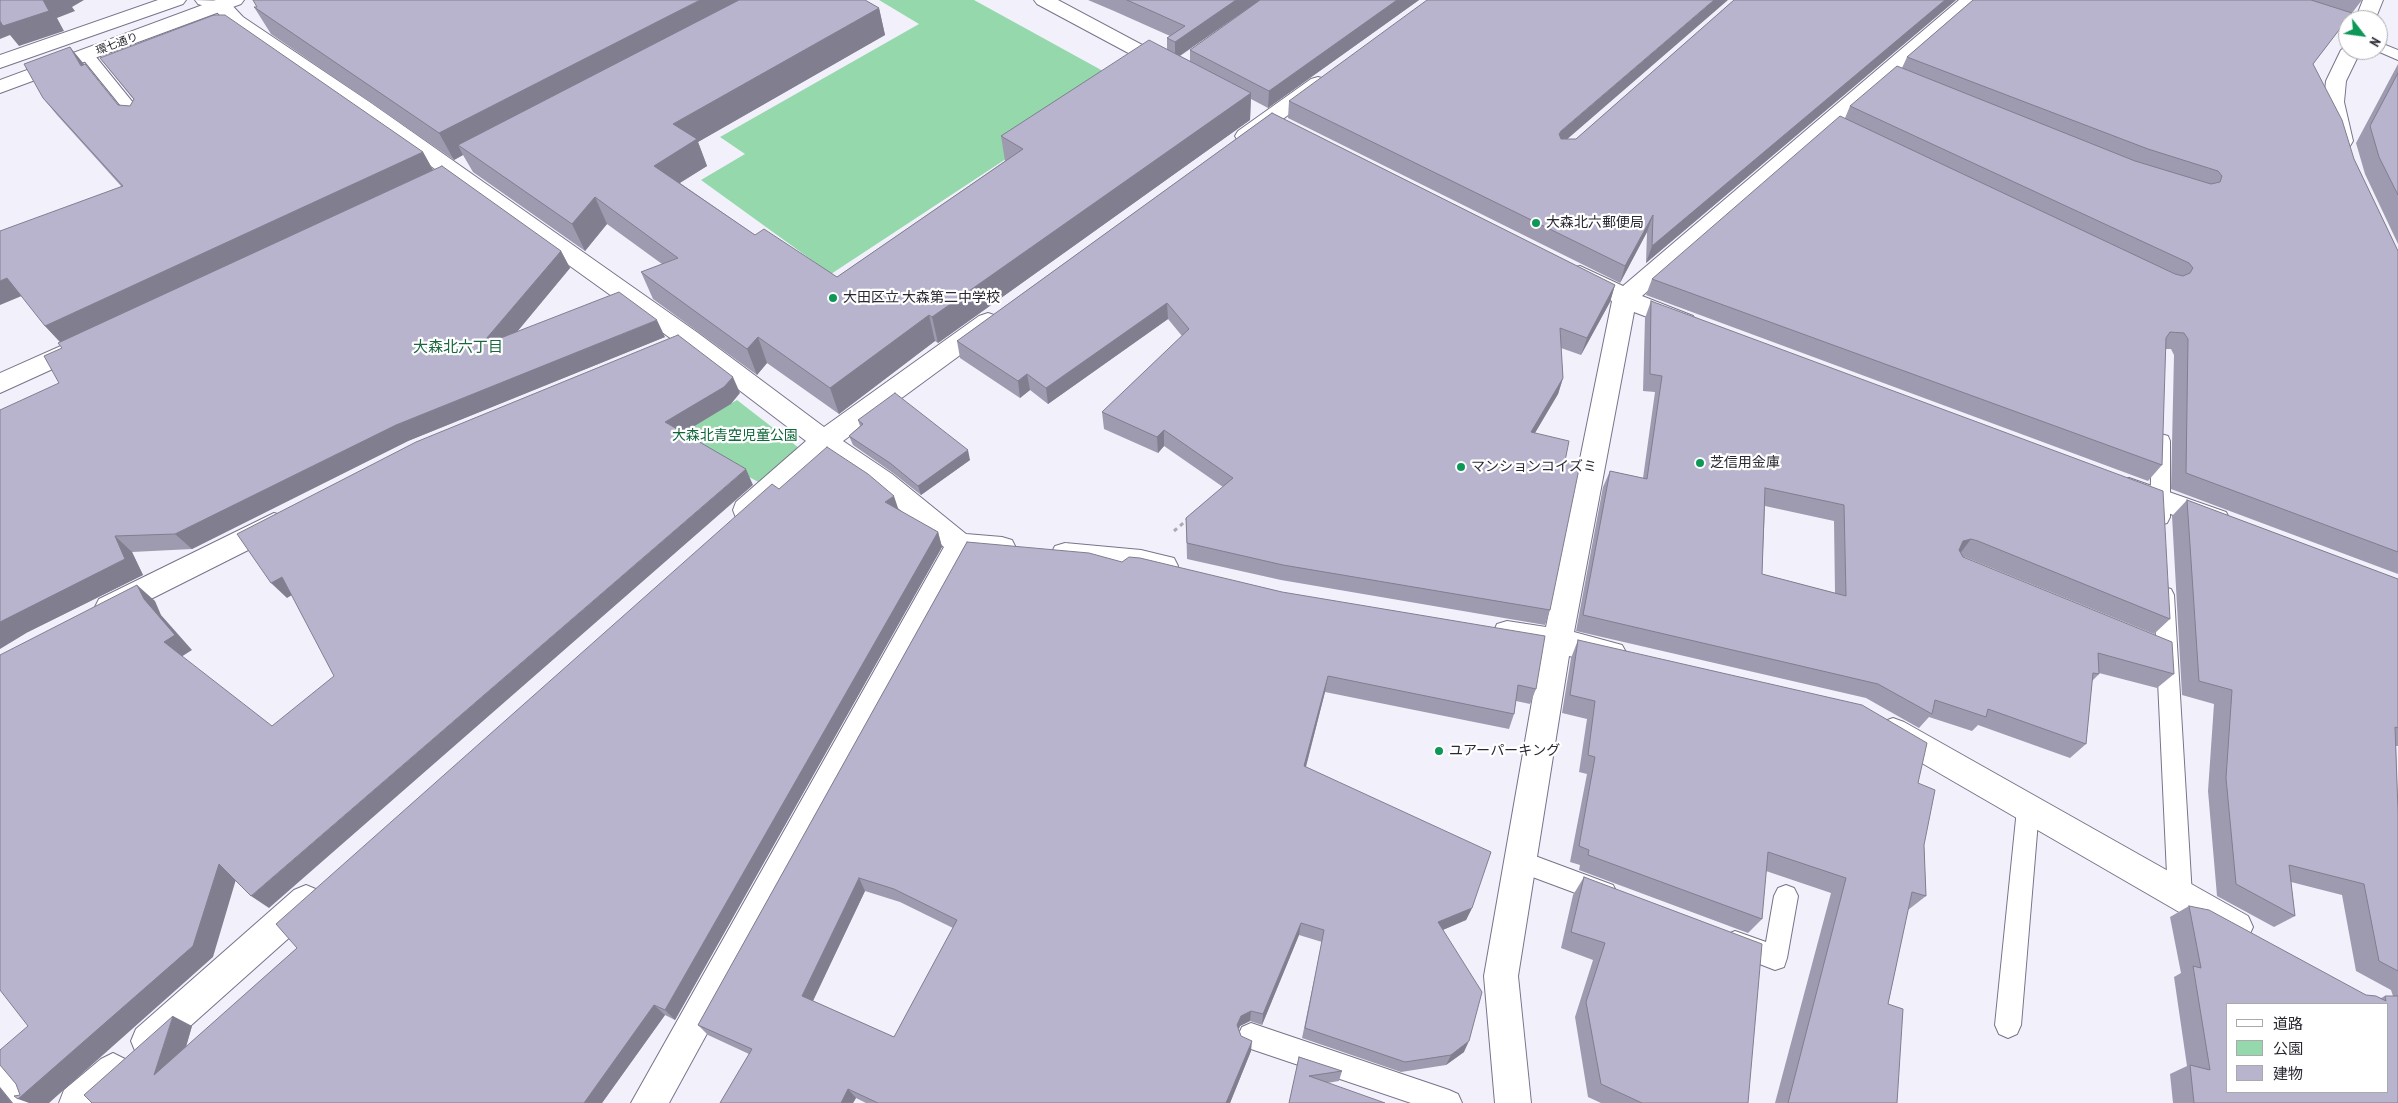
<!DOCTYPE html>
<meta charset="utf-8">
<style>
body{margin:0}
#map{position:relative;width:2398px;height:1103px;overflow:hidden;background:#f2f1fb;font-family:"PT Sans Narrow","Noto Sans JP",sans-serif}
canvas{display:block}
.legend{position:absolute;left:2226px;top:1003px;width:162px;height:90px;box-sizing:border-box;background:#fff;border:1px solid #aaa9ad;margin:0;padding:6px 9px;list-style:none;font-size:15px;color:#2a2832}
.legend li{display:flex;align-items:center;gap:10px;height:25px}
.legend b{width:25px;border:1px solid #aaa9ad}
.north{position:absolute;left:2338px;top:10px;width:50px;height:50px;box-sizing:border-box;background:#fff;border:1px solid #aaa9ad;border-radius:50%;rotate:120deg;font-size:14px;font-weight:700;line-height:20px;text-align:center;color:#2a2832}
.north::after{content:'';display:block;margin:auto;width:18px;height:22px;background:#0e9858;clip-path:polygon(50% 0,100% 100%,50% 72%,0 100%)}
</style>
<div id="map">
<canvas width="2398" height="1103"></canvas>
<ul class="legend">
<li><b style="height:6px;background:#fff"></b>道路</li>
<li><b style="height:14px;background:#95d8ac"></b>公園</li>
<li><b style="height:14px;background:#b8b4cd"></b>建物</li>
</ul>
<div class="north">N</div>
</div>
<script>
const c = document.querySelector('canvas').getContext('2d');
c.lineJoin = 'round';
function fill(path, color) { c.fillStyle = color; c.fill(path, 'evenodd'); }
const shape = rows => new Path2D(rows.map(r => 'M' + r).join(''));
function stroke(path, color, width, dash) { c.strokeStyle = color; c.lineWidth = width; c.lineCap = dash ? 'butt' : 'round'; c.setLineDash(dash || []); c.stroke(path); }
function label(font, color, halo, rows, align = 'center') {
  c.font = font + ' "PT Sans Narrow","Noto Sans JP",sans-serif'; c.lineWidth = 4.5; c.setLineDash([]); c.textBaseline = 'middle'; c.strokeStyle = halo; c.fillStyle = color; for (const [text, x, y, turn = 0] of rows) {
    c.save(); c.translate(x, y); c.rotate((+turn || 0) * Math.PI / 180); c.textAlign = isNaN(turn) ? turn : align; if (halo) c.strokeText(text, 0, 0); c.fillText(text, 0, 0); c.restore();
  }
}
const green = shape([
 [879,0,974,0,1123,82,831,274,701,180,745,154,720,137,919,24],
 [737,400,799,448,762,484,727,465,609,476]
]);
const path = shape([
 [1174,531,1188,519]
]);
const lane = shape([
 [2378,42,2398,50,2398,60,2375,50,2378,50,2378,42],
 [87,51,92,52,143,115,146,118,143,121,133,121,82,58,80,55,82,52,87,51],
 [2161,434,2168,436,2170,441,2170,517,2167,523,2160,525,2153,523,2150,517,2152,441,2154,436,2161,434],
 [2164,587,2171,589,2174,595,2192,896,2188,904,2180,907,2172,904,2168,896,2154,595,2157,589,2164,587],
 [2028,798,2036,802,2039,809,2021,1025,2017,1034,2008,1038,1999,1034,1995,1025,2017,809,2020,802,2028,798],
 [1519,850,1613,885,1617,893,1613,901,1605,904,1511,869,1507,861,1511,853,1519,850],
 [1786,885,1794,888,1798,896,1787,958,1784,967,1775,970,1726,951,1723,943,1726,935,1735,931,1766,942,1774,896,1778,888,1786,885],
 [1251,1023,1449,1090,1458,1094,1462,1103,1411,1103,1251,1049,1242,1045,1238,1036,1242,1027,1251,1023],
 [0,1054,9,1058,39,1094,43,1103,13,1103,0,1087,0,1054]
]);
const street = shape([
 [195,0,228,1,243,17,371,103,698,333,824,427,979,316,988,313,997,316,1000,322,997,328,843,441,892,474,966,534,1002,537,1012,540,1016,548,1012,556,1002,559,968,556,669,1103,631,1103,944,547,874,488,825,455,756,518,746,521,736,518,733,510,736,502,806,441,680,345,357,113,229,25,214,9,198,4,195,0],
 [1034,0,1058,0,1176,63,1179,67,1176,71,1169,73,1162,71,1037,4,1034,0],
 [1959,0,1981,0,1642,296,1693,316,1696,322,1693,328,1684,331,1634,312,1574,632,1622,645,1627,654,1622,663,1612,666,1569,656,1518,976,1531,1103,1495,1103,1484,976,1541,650,1497,642,1493,633,1497,624,1507,621,1546,627,1612,301,1572,280,1568,274,1572,268,1580,266,1623,286,1959,0],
 [2263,0,2292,0,2352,20,2348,20,2348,31,2266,4,2263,0],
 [2363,0,2383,0,2375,20,2355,20,2363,0],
 [2348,45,2348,50,2361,50,2346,81,2344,102,2353,141,2350,146,2342,148,2334,146,2331,141,2324,102,2326,81,2341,50,2348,45],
 [1318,77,1325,79,1328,83,1325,87,1254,141,1246,143,1238,141,1235,136,1238,131,1311,79,1318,77],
 [81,337,90,340,93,346,90,352,0,393,0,373,81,337],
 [2129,478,2226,512,2230,520,2226,528,2216,531,2120,495,2116,488,2120,481,2129,478],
 [274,513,284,516,288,524,284,532,119,615,109,619,99,615,95,607,99,599,274,513],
 [1065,543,1141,550,1174,558,1178,566,1174,574,1164,577,1141,572,1065,565,1055,562,1051,554,1055,546,1065,543],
 [1893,718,1904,722,2248,916,2253,927,2248,938,2236,943,2224,938,1882,740,1878,731,1882,722,1893,718],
 [306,885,318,890,322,901,318,912,160,1053,148,1058,136,1053,131,1041,136,1029,294,890,306,885],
 [113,1053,125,1059,131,1071,125,1083,104,1103,59,1103,64,1090,101,1059,113,1053]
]);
const primary = shape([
 [158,0,186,0,183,4,0,68,0,55,158,0],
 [216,0,244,0,241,4,0,93,0,80,216,0]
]);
const wall = shape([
 [1088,0,1419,0,1268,108,1251,99,1250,120,938,343,935,341,839,414,767,363,757,375,653,299,641,272,662,264,607,224,585,251,473,172,463,155,454,160,271,34,254,7,879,8,885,35,698,142,707,166,680,183,755,235,837,277,1005,161,1001,136,1167,49,1167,38,1170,36,1114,11],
 [1243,12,1190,50,1190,61,1180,56],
 [1734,0,1956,0,1646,263,1647,232,1620,283,1288,118,1289,101,1566,139,1576,139],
 [1973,0,2362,0,2313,64,2354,159,2398,251,2398,574,2171,489,2174,355,2171,349,2165,349,2162,465,2148,481,1646,295,1652,279,1845,118,1850,106,1902,68,1907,57],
 [100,58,423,152,433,170,561,251,570,268,517,332,665,337,408,441,192,549,132,552,143,575,28,632,59,383,62,348,60,342,45,326,121,186,57,115,43,98,84,65,118,105,130,106,134,100],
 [2398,64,2398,244,2365,174,2356,143],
 [1272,113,1615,285,1610,302,1581,355,1561,348,1563,378,1558,394,1535,433,1565,461,1550,610,1545,625,1281,580,1187,559,1186,518,1223,487,1164,446,1158,453,1104,429,1102,412,1182,336,1168,319,1048,404,1030,390,1020,398,960,358,957,341],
 [1651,301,2170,619,2154,634,1962,556,2174,674,2157,688,2099,673,2099,674,2092,681,2086,744,2070,758,1978,725,1972,731,1929,717,1919,728,1866,698,1576,631,1603,487,1610,471,1643,478,1655,392,1643,391,1645,318],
 [1765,506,1834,521,1835,593,1762,574],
 [858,420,970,460,921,495,893,473,853,445,849,436,860,426],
 [779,489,898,510,938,532,942,547,675,1020,665,1015,602,1103,92,1103,192,1026,186,1047,297,948],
 [2187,500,2398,579,2398,746,2396,746,2398,811,2398,1103,2173,1103,2170,1074,2187,1066,2174,977,2181,973,2170,917,2189,906,2366,995,2381,998,2385,996,2393,996,2391,990,2356,971,2342,895,2291,882,2295,916,2274,927,2217,896,2208,791,2214,704,2182,695,2172,516],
 [967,542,1536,689,1530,704,1516,701,1514,714,1509,729,1325,692,1306,767,1472,908,1466,920,1443,930,1464,1052,1446,1065,1401,1072,1302,1038,1322,942,1299,935,1262,1025,1250,1021,1240,1026,1239,1029,1241,1036,1251,1051,1230,1103,866,1103,856,1098,853,1103,720,1103,749,1054,708,1035,698,1025],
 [865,891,900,902,953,928,894,1037,813,1001],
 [1578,640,1918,783,1924,845,1926,896,1908,910,1888,1004,1897,1103,1775,1103,1831,893,1766,871,1762,919,1748,933,1579,870,1580,865,1570,862,1587,774,1579,772,1587,719,1562,713,1571,658],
 [1584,877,1748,1103,1601,1103,1588,1097,1575,1017,1593,960,1561,948,1573,895],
 [1299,1057,1342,1071,1339,1081,1327,1083,1289,1103]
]);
const shadedWall = shape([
 [43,0,84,0,72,7,75,11,57,18,64,31,19,46,10,35,0,39,0,19],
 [700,0,760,0,458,145,463,155,454,160,439,133],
 [1236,0,1260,0,1175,59,1175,42],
 [1397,0,1419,0,1268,108,1269,91],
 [1714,0,1728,0,1557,148,1559,134,1561,131],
 [1945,0,1956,0,1646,263,1652,246],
 [879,8,885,35,698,142,707,166,665,192,654,166,673,124],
 [70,47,84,64,94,83,81,66],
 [1251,93,1250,120,938,343,932,317],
 [423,152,433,170,61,343,45,326],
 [595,197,607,224,585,251,572,224],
 [1653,215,1647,232,1620,283,1625,266],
 [561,251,570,268,491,363,480,346],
 [7,278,24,295,0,305,0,281],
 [1615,285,1610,302,1581,355,1587,338],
 [1167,303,1168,319,1048,404,1046,388],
 [929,315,935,341,839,414,830,388],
 [657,320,665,337,408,441,192,549,175,534,396,425],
 [758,337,767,363,757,375,747,349],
 [1027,374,1030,390,1020,398,1018,381],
 [733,377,740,393,731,404,673,439,665,422],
 [1563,378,1558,394,1526,448,1531,432],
 [1164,430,1164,446,1158,453,1157,437],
 [968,450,970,460,921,495,918,486],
 [746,469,753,485,269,908,251,896],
 [894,496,899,511,885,502],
 [938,532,942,547,675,1020,665,1010],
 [115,536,132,552,143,575,28,632,0,649,0,622,8,617],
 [1971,539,1959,555,1950,557,1963,541],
 [282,577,297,592,287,598,271,583],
 [137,585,155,601,161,615,192,650,181,657,164,642],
 [1328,676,1325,692,1302,781,1304,766],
 [219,864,237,876,213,957,49,1103,29,1103,18,1099],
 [859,878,865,891,810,1007,802,996],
 [1472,908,1466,920,1433,934,1438,922],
 [1301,923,1299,935,1262,1025,1263,1014],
 [654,1005,665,1015,602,1103,584,1103],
 [1251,1011,1250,1021,1240,1026,1236,1035,1237,1025,1241,1016],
 [173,1016,192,1026,175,1084,154,1075],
 [1252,1041,1251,1051,1230,1103,1226,1103],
 [1469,1041,1464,1052,1446,1065,1451,1055],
 [0,1088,12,1103,0,1103],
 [848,1089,856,1098,853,1103,841,1103]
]);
const building = shape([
 [0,0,43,0,49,11,3,26,0,21,0,0],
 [253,0,700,0,439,133,254,7,257,7,253,0],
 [739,0,865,0,879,8,673,124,697,139,654,166,755,235,764,229,837,277,1023,149,1001,136,1149,40,1251,93,932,317,929,315,830,388,758,337,747,349,641,272,678,258,595,197,572,224,458,145,739,0],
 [1127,0,1236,0,1175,42,1167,38,1185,26,1127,0],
 [1260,0,1397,0,1269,91,1190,50,1260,0],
 [1427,0,1714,0,1561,131,1559,134,1561,139,1576,139,1734,0,1945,0,1652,246,1653,215,1625,266,1289,101,1427,0],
 [1973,0,2311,0,2352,13,2313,64,2342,120,2354,159,2398,251,2398,552,2186,473,2188,339,2184,333,2170,332,2166,338,2162,465,1652,279,1840,116,2175,274,2183,276,2190,273,2193,268,2189,263,1850,106,1897,66,2135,161,2211,184,2220,182,2222,176,2218,171,2148,149,1907,57,1973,0],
 [214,15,225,15,423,152,45,326,7,278,0,281,0,231,123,186,43,98,24,64,70,47,81,66,85,64,118,105,130,106,134,99,100,58,214,15],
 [2398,73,2398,195,2379,157,2370,126,2398,73],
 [1272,113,1615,285,1587,338,1560,328,1563,378,1531,432,1569,441,1565,461,1580,464,1550,610,1283,565,1187,543,1186,518,1233,478,1164,430,1157,437,1102,412,1189,329,1167,303,1046,388,1027,374,1018,381,957,341,1272,113],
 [442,166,561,251,480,346,619,292,657,320,396,425,175,534,115,536,125,559,0,622,0,410,59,383,44,356,62,348,58,343,442,166],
 [1651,301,2163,491,2170,619,1978,541,1971,539,1963,541,1959,550,1963,557,2172,642,2174,674,2098,653,2099,674,2093,673,2086,744,1988,709,1986,717,1935,700,1932,714,1878,684,1583,615,1610,471,1647,479,1662,376,1650,374,1651,301],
 [1765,488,1844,505,1846,596,1762,574,1765,488],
 [678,335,733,377,724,387,665,422,746,469,251,896,219,864,193,946,18,1099,14,1096,20,1095,16,1084,0,1065,0,1050,28,1026,0,990,0,655,137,585,144,599,175,635,164,642,272,726,334,676,282,577,271,583,237,534,416,442,678,335],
 [895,393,968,450,918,486,890,463,849,436,863,424,858,420,895,393],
 [827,447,868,474,894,496,885,502,938,532,665,1010,654,1005,584,1103,92,1103,84,1095,173,1016,154,1075,297,948,276,924,772,484,779,489,827,447],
 [2187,500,2398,579,2398,728,2395,727,2398,811,2398,971,2379,961,2364,884,2289,865,2295,916,2236,884,2226,778,2232,690,2199,681,2187,500],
 [967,542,1089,553,1122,562,1129,557,1140,558,1282,592,1545,636,1536,689,1518,685,1514,714,1328,676,1304,766,1491,852,1472,908,1438,922,1482,992,1469,1041,1451,1055,1405,1062,1305,1028,1324,930,1301,923,1263,1014,1251,1011,1241,1016,1237,1025,1241,1036,1252,1041,1226,1103,878,1103,848,1089,841,1103,720,1103,752,1049,698,1025,967,542],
 [859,878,894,889,957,920,894,1037,802,996,859,878],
 [1578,640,1862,705,1927,743,1918,783,1935,790,1924,845,1926,896,1912,892,1888,1004,1903,1009,1897,1103,1788,1103,1846,878,1768,852,1762,919,1588,855,1589,850,1579,846,1595,757,1588,755,1595,701,1570,695,1578,640],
 [1584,877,1762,944,1748,1103,1642,1103,1601,1084,1586,1002,1605,943,1571,932,1584,877],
 [2189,906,2209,910,2366,995,2376,996,2386,1001,2385,996,2398,996,2398,1103,2194,1103,2190,1065,2210,1070,2193,966,2201,968,2189,906],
 [2227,1004,2387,1004,2387,1092,2227,1092,2227,1004],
 [1299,1057,1342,1071,1309,1076,1385,1103,1289,1103,1299,1057]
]);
const markers = [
 [1536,223,5,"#0e9858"],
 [833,298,5,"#0e9858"],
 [1700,463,5,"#0e9858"],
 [1461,467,5,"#0e9858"],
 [1439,751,5,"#0e9858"]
];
const farStreetnames = [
 ["環七通り",117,44,-20]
];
const poiNames = [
 ["大森北六郵便局",1546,223],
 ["大田区立 大森第二中学校",843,298],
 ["芝信用金庫",1710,463],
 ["マンションコイズミ",1471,467],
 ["ユアーパーキング",1449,751]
];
const parkNames = [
 ["大森北青空児童公園",735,436]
];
const neighbourhoodNames = [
 ["大森北六丁目",458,348]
];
fill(green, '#95d8ac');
stroke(lane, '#77748b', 2);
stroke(street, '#77748b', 2);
stroke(primary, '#77748b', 2);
stroke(path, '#acabb5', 3, [4, 4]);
fill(lane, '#fff');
fill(street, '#fff');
fill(primary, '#fff');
fill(wall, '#9e9bb0');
fill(shadedWall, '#817e90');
fill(building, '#b8b4cd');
stroke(building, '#817e90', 1);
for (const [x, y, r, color] of markers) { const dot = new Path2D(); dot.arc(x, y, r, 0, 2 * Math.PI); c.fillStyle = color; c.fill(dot); stroke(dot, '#fff', 2); }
label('11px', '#2a2832', '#fff', farStreetnames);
label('14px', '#2a2832', '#fff', poiNames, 'left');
label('14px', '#10673b', '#fff', parkNames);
label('15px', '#1b683f', '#fff', neighbourhoodNames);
</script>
